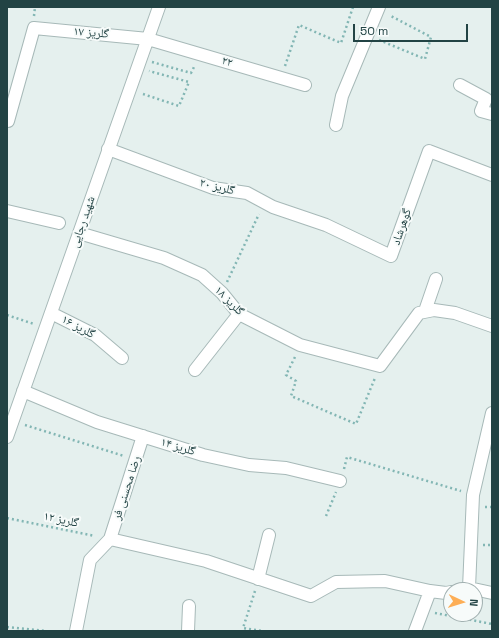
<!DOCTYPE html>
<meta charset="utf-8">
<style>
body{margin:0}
#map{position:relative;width:499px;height:638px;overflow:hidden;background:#e5f0ee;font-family:"Space Grotesk",sans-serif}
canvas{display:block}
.frame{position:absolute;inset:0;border:8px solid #224344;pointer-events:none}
.north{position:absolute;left:443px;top:582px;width:40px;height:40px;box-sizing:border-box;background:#f7fbfa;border:1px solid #a2b1b1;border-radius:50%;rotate:94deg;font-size:11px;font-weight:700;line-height:16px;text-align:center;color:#224344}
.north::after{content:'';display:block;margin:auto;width:14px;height:18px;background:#fdae56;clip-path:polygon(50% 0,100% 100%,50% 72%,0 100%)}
.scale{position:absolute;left:353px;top:24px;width:115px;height:18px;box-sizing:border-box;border:2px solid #224344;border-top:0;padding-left:5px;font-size:12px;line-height:14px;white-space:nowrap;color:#224344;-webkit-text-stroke:3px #f7fbfa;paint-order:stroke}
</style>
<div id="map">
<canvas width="499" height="638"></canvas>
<div class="frame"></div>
<div class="north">N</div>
<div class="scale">50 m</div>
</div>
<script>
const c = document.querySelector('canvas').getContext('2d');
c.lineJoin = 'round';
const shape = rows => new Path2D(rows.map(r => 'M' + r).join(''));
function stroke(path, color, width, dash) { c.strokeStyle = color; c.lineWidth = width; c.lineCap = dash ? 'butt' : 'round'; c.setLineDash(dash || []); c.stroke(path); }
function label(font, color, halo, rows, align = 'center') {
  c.font = font + ' "Space Grotesk","Noto Naskh Arabic",sans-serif'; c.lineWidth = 4; c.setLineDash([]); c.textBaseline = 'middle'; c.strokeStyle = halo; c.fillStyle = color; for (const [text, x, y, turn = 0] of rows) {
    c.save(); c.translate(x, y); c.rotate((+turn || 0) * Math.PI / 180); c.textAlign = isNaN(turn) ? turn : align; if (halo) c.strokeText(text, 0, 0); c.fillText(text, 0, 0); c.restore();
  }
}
const path = shape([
 [34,16,35,7],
 [379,40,425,59,431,37,389,15],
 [152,62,191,73,195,65],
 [285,66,299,25,341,43,353,7],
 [143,94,179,106,189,82,149,71],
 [227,282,259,214],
 [7,315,34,324],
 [295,357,286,375,296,381,291,396,356,424,375,378],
 [25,425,124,456],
 [344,469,347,457,461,491],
 [485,507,492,507],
 [326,516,336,492],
 [7,518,95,536],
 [483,545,492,545],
 [255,591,243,628,262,631],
 [435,613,492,624],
 [7,627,46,631]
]);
const minor = shape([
 [460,85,486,99,481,111,492,114],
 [7,121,8,121,34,28,148,39,305,85],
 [336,125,342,96,379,7],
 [108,149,213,188,247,193,273,207,326,225,391,256,429,151,492,175],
 [7,211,59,223],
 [79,233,164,258,202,275,222,293,239,314,300,345,380,366,419,313,434,310,455,313,492,326],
 [425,311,436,279],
 [51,313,95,335,122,358],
 [195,370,239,314],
 [23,391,97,422,203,455,249,465,286,468,340,481],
 [7,437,159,7],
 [110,539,206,561,311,596,336,582,385,581,430,591,446,593,451,592],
 [258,579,269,535],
 [469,588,473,495,492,413],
 [462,590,469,588,492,593],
 [76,631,90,560,110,539,143,436],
 [188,631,189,606],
 [415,631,430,591]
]);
const streetNames = [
 ["گلریز ۱۷",91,33,5],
 ["۲۲",227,62,17],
 ["گلریز ۲۰",217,187,14],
 ["شهید رجایی",83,222,-71],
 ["گوهرشاد",402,227,-71],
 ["گلریز ۱۸",229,301,45],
 ["گلریز ۱۶",78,327,28],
 ["گلریز ۱۴",178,447,17],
 ["رضا محسنی فر",127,488,-72],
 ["گلریز ۱۲",61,520,12]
];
stroke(minor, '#a7b9b8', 14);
stroke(path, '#83b6b4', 2.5, [2, 3]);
stroke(minor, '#fff', 12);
label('12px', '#224344', '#f7fbfa', streetNames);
</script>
